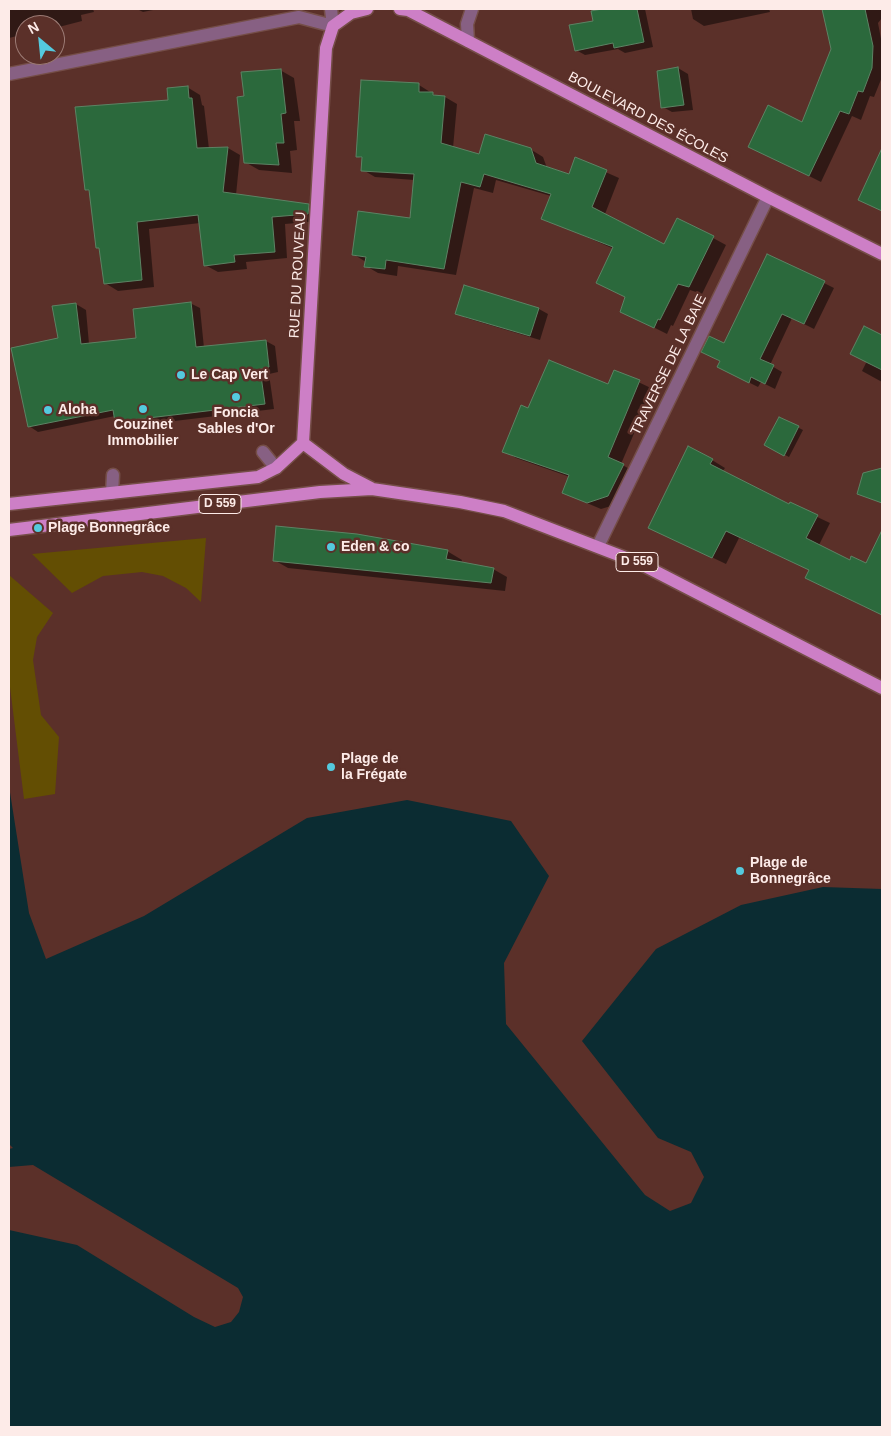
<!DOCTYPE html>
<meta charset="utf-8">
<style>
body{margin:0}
#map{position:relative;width:891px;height:1436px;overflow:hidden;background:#5b3029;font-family:Helvetica,sans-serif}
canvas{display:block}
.frame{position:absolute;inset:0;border:10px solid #fdebe8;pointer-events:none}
.north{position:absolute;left:15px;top:15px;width:50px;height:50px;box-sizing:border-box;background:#5b3029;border:1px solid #9c7b75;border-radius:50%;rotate:332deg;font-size:14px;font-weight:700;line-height:20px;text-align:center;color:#fdebe8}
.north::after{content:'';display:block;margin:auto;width:18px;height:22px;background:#54cade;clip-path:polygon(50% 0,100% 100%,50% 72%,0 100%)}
</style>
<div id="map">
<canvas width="891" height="1436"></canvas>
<div class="frame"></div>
<div class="north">N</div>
</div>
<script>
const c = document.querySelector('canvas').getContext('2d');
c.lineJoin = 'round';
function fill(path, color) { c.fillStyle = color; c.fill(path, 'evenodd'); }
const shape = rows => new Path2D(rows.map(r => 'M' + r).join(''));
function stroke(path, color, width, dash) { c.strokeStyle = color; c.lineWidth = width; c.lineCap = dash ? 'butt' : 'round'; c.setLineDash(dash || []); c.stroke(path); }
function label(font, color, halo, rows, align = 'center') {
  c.font = font + ' Helvetica,sans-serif'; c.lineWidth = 5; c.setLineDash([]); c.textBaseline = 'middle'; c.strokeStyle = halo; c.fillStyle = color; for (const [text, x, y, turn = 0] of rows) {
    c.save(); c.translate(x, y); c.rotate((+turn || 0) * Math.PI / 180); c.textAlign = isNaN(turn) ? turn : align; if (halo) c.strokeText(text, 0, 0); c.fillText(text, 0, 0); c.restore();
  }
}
const green = shape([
 [206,538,201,602,186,588,163,576,142,572,103,576,72,593,32,554],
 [9,575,53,613,37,637,33,660,41,715,59,737,55,794,24,799,9,679]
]);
const water = shape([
 [9,786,29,913,46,959,144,916,307,818,407,800,511,821,549,876,504,963,506,1024,645,1195,670,1211,691,1203,704,1177,691,1152,658,1138,582,1041,656,949,741,905,823,887,882,889,882,1427,9,1427,9,1230,77,1245,194,1317,215,1327,231,1322,239,1312,243,1297,238,1288,33,1165,9,1167,9,1149,13,1148,9,1144]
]);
const shadow = shape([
 [9,9,93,9,94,12,81,15,82,21,55,28,55,25,25,25,25,34,9,38],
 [137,9,158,9,143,12],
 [609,9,645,9,653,47,625,53,618,49,585,55,576,50,594,22,592,12],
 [691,9,769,9,770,12,704,26,693,19],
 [824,9,882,9,882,18,878,23,882,44,882,77,874,97,870,96,861,120,852,116,821,182,761,152,803,124,832,49],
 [678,68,688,74,693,110,672,112,663,107,658,72],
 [280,70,294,78,300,121,294,121,297,150,290,151,292,173,259,170,245,162,245,97],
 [419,85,438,97,445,97,457,104,453,148,480,156,530,149,543,157,547,168,569,175,576,159,619,178,605,214,665,245,678,219,726,245,702,294,690,290,673,326,671,325,667,334,621,311,626,297,614,249,543,218,551,196,496,180,493,193,474,188,456,275,398,266,397,276,378,273,366,266,366,262,353,254,411,219,414,180,375,177,363,170,363,159,357,156],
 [187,87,200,95,202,105,204,106,209,149,228,148,240,155,236,195,308,205,321,212,321,221,285,224,287,258,246,262,247,269,218,272,205,265,200,223,149,229,154,287,118,291,105,283,101,250,97,247,91,192,86,190,170,101],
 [882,151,882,211,860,199],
 [824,283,834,288,814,329,792,318,770,365,782,372,775,389,761,382,758,387,728,372,721,362,712,357,725,344],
 [190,303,200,308,204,348,266,341,275,346,278,372,269,374,274,409,125,427,116,421,115,416,38,432,29,426,60,339,54,307,76,304,86,310,89,344,138,339],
 [539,309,548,314,540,340,466,318,457,313],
 [881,333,882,334,882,382,862,371],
 [615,371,653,389,621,464,636,473,621,503,601,509,563,493,570,477,516,458,504,451,529,409,609,386],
 [779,418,803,430,789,457,766,445],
 [712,460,725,468,722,472,830,523,819,545,865,607,806,578,810,570,739,538,726,564,663,534],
 [277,527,357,535,447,551,462,560,461,563,493,569,507,577,505,591,288,568,274,560]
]);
const building = shape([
 [602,9,637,9,644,42,614,48,613,43,575,51,569,25,593,21,591,11,602,9],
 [822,9,865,9,873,46,872,68,863,92,858,91,849,114,840,111,809,176,748,147,768,105,802,122,831,49,822,9],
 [678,67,684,105,661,108,657,71,678,67],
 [281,69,286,113,281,114,284,143,276,143,279,165,244,163,237,97,244,96,241,72,281,69],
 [361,80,419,83,419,92,433,92,433,95,445,96,441,143,479,154,485,134,531,148,536,163,569,174,575,157,607,170,592,207,664,244,677,218,714,236,689,287,678,284,660,320,658,319,654,328,620,312,625,297,596,283,613,247,541,219,551,194,484,174,480,187,461,182,444,269,386,260,385,269,364,267,366,257,352,255,358,211,410,218,414,174,361,171,362,157,356,157,361,80],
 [188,86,189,98,192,98,197,148,228,147,223,192,309,204,308,214,272,217,275,252,234,255,235,262,204,266,198,215,137,222,142,280,104,284,99,248,96,248,89,190,85,190,75,107,168,100,167,88,188,86],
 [882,148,882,211,858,200,882,148],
 [767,254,825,281,804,324,782,314,760,359,774,365,765,384,751,377,749,383,717,367,720,361,701,352,709,336,724,343,767,254],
 [464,285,539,308,530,336,455,314,464,285],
 [191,302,196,347,266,340,269,367,260,369,265,404,115,422,113,410,28,427,11,348,58,338,52,306,76,303,81,344,136,338,133,309,191,302],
 [864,326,882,335,882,370,850,354,864,326],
 [549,360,608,384,614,370,640,380,608,457,624,464,608,496,587,503,562,493,569,475,502,452,521,405,528,408,549,360],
 [779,417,799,426,784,456,764,445,779,417],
 [688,446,713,459,710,464,789,504,790,502,818,515,806,538,850,560,851,556,866,563,882,530,882,615,805,578,809,570,726,531,712,558,648,528,688,446],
 [882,468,882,503,857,494,863,473,882,468],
 [276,526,357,534,448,550,446,559,494,568,491,583,273,561,276,526]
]);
const lane = shape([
 [263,452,276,468],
 [112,493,113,475]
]);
const street = shape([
 [468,41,467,24,472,9],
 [9,74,299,17,333,26,331,9],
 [598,546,768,197]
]);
const primary = shape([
 [400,9,408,10,768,197,882,254],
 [303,443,326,48,333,26,351,13,367,9],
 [303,443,344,474,371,488],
 [9,504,258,477,276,468,303,443],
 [9,530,320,492,372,489,460,502,504,511,639,563,882,688]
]);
const markers = [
 [181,375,5,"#54cade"],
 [236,397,5,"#54cade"],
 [143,409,5,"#54cade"],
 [48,410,5,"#54cade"],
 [38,528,5,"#54cade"],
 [331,547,5,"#54cade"],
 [331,767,5,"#54cade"],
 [740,871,5,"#54cade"]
];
const shields = [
 [220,504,42],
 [637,562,42]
];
const shieldNames = [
 ["D 559",220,504],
 ["D 559",637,562]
];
const streetNames = [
 ["BOULEVARD DES ÉCOLES",648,118,28],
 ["RUE DU ROUVEAU",298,275,-87],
 ["TRAVERSE DE LA BAIE",669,365,-64]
];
const poiNames = [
 ["Le Cap Vert",191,375],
 ["Aloha",58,410],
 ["Foncia",236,413,"center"],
 ["Sables d'Or",236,429,"center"],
 ["Couzinet",143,425,"center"],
 ["Immobilier",143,441,"center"],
 ["Plage Bonnegrâce",48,528],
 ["Eden & co",341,547],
 ["Plage de",341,759],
 ["la Frégate",341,775],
 ["Plage de",750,863],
 ["Bonnegrâce",750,879]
];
fill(green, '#634e03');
fill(water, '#0b2c32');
fill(shadow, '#0007');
fill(building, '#2b693c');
stroke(building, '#5c8364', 1);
stroke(lane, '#754e48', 15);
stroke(street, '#754e48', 15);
stroke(primary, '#754e48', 15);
stroke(lane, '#876083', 12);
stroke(street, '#876083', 12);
stroke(primary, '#cd7fc6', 12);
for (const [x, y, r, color] of markers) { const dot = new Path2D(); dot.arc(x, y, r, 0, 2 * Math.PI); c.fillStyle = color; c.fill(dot); stroke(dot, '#5b3029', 2); }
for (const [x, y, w] of shields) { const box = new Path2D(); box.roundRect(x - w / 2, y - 9.5, w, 19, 4); c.fillStyle = '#5b3029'; c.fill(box); stroke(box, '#fdebe8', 1); }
label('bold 12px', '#fdebe8', null, shieldNames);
label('14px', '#fdebe8', '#5b3029', streetNames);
label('bold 14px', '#fdebe8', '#5b3029', poiNames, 'left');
</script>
